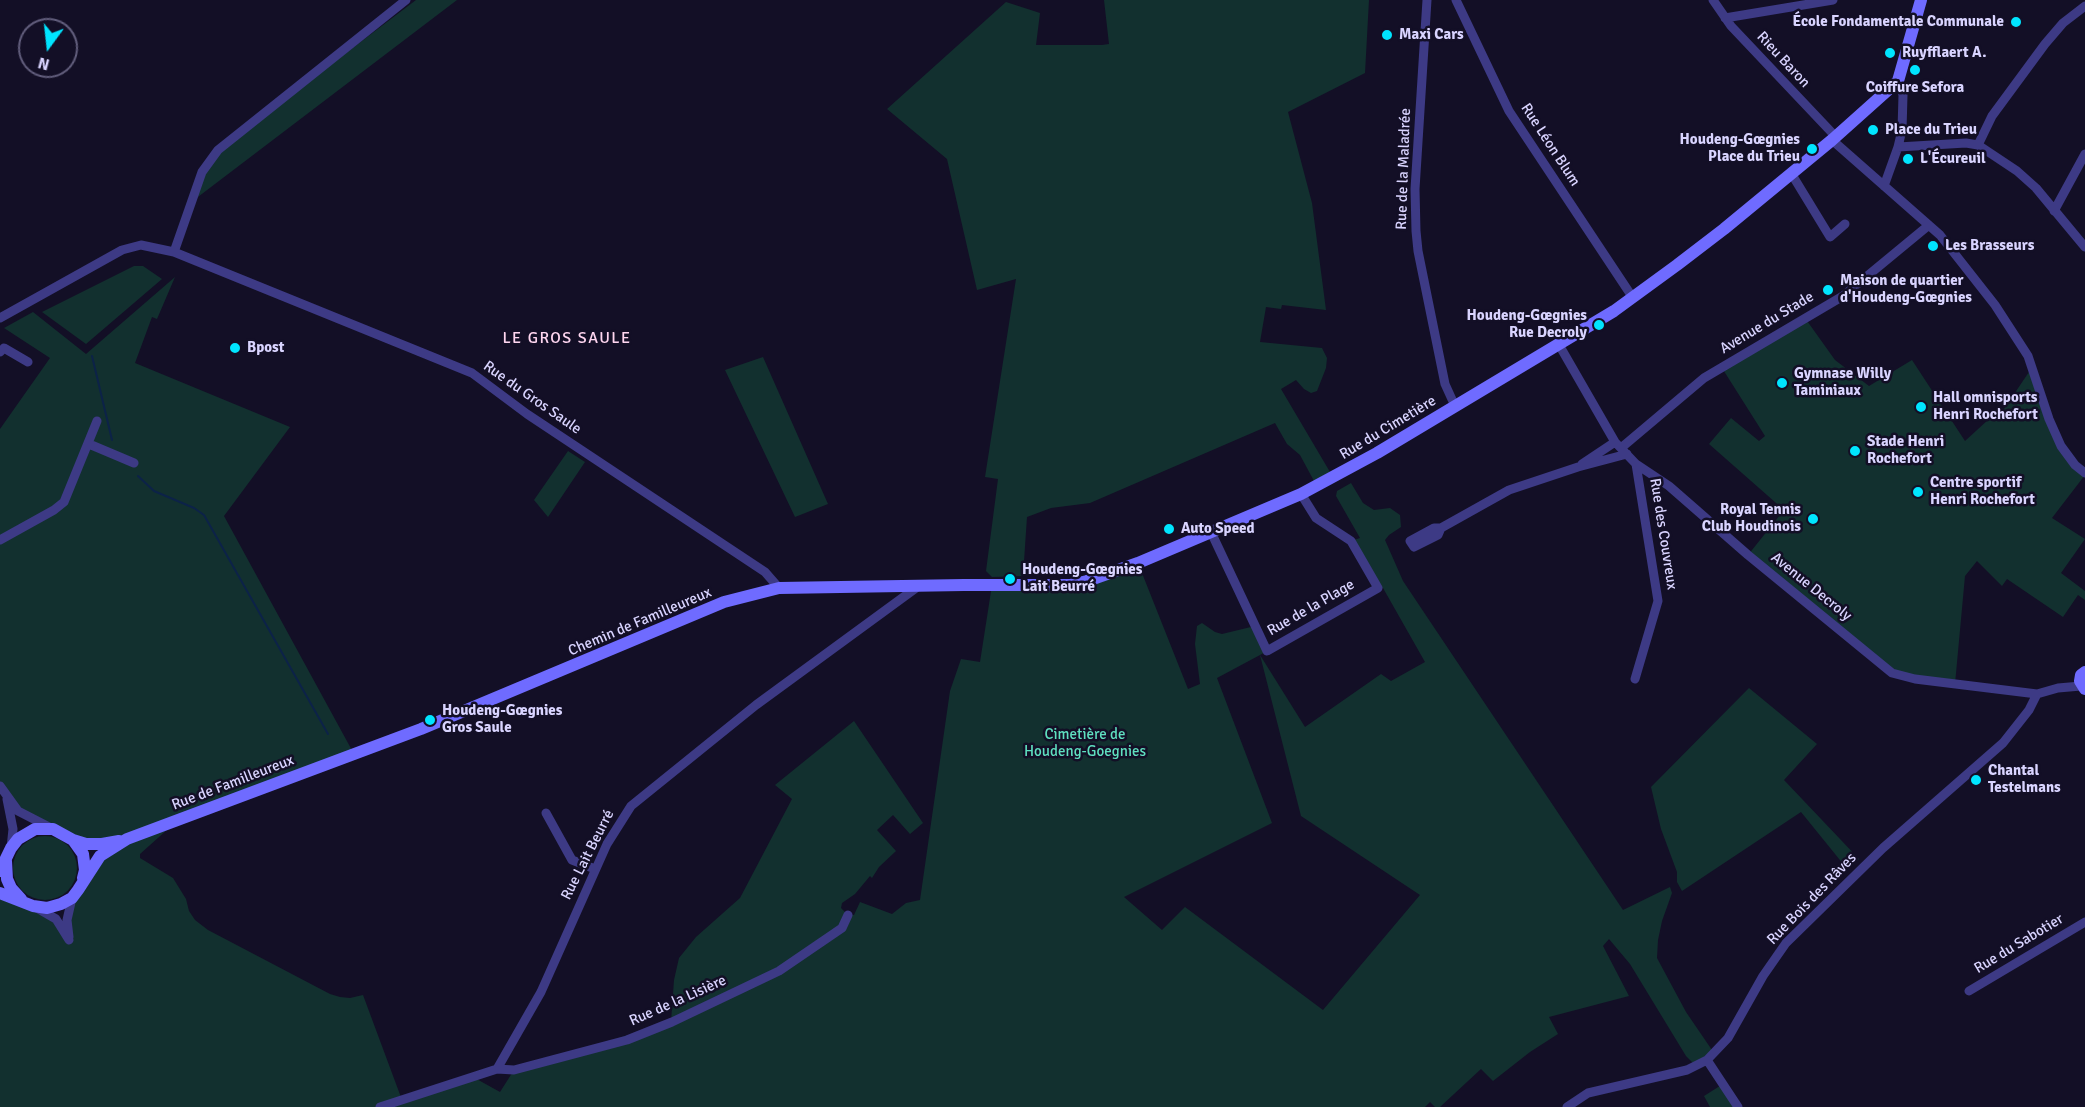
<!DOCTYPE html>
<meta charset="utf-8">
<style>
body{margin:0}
#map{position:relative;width:2085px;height:1107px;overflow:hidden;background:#130f26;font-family:Signika,sans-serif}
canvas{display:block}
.north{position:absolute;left:18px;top:18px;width:60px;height:60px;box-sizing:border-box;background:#130f26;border:2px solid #625e7d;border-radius:50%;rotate:195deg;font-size:16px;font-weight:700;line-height:24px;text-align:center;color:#d9d4ff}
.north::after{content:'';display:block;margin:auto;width:21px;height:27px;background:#00e5ff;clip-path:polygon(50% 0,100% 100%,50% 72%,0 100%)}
</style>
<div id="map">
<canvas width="2085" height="1107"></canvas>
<div class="north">N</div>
</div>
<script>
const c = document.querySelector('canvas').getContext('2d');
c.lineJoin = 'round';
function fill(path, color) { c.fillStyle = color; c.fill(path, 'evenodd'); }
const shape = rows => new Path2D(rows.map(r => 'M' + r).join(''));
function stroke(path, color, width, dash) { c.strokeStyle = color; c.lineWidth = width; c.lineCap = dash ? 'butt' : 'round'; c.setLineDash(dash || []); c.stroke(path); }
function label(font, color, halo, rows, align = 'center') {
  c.font = font + ' Signika,sans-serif'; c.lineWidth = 5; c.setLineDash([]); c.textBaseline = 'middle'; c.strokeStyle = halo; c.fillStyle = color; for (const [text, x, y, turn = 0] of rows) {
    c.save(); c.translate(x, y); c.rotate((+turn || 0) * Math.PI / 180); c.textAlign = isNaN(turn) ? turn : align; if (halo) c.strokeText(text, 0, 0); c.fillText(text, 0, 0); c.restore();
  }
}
const green = shape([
 [416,0,457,0,190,203,218,150],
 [1104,0,1369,0,1365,73,1288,112,1312,203,1326,310,1282,305,1281,309,1266,307,1260,342,1322,348,1327,358,1326,368,1317,391,1311,393,1304,389,1296,380,1281,389,1330,472,1314,481,1300,455,1287,444,1275,423,1090,503,1051,508,1027,517,1023,576,992,577,986,571,998,479,985,477,1016,279,977,290,947,159,887,109,1006,2,1040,13,1036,45,1102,45,1109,44],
 [134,266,143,266,162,279,86,344,42,312],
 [175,277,157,319,152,317,135,363,290,427,224,516,354,754,178,820,140,854,140,858,173,878,186,899,189,911,195,920,208,930,330,994,340,997,350,998,363,995,402,1100,473,1077,500,1092,514,1070,671,1022,674,980,679,958,696,937,740,898,792,799,775,785,854,721,923,823,910,834,893,815,877,830,896,851,879,867,872,878,870,876,855,894,842,903,841,908,848,915,854,915,860,902,892,914,906,903,920,900,950,691,961,659,980,662,992,585,1052,586,1138,563,1188,689,1200,684,1195,644,1197,626,1202,623,1215,632,1222,634,1255,626,1267,651,1260,655,1305,727,1381,674,1391,681,1425,662,1383,588,1378,588,1351,541,1360,538,1336,496,1337,491,1351,483,1363,503,1374,510,1390,508,1400,515,1401,527,1389,535,1385,540,1403,581,1623,910,1670,887,1672,893,1662,921,1658,940,1657,958,1686,1012,1714,1053,1696,1066,1686,1056,1630,964,1609,939,1603,946,1629,996,1549,1017,1558,1034,1530,1052,1493,1081,1481,1069,1440,1107,1435,1107,1430,1102,1425,1107,0,1107,0,893,24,902,63,929,83,880,125,840,86,844,18,811,0,786,0,429,50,358,4,328,33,312,86,354],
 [1260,655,1301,816,1420,895,1323,1010,1185,907,1162,930,1124,897,1272,823,1217,678],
 [1805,318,1835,360,1869,386,1912,360,1965,441,2001,408,2004,409,2033,366,2061,446,2085,475,2052,518,2085,539,2061,573,2085,591,2085,600,2078,595,2063,617,2007,579,2002,586,1977,561,1965,576,1955,684,1900,676,1748,555,1784,510,1709,444,1731,418,1759,441,1765,436,1722,368],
 [763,357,828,504,795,517,725,370],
 [568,451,585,462,548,517,534,500],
 [1749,688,1817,744,1784,780,1859,859,1848,870,1801,812,1682,891,1677,882,1677,872,1661,829,1651,787],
 '13 868a32 32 0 1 1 64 0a32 32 0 1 1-64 0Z',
 [1723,1084,1738,1107,1710,1107,1704,1096]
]);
const stream = shape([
 [92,356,112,440],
 [138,476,154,491,194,508,204,515,328,734]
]);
const street = shape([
 [1427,0,1415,189,1416,231,1418,251,1445,384,1455,406],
 [1456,0,1509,111,1633,298],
 [1713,0,1731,26,1836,137],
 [1725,18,1833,0],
 [1832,140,1940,235,1995,305,2028,356,2049,419,2061,446,2075,465,2085,473],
 [1978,145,1992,116,2045,44,2063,23,2085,6],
 [1898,147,1966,143,1978,145,2017,171,2036,188,2085,247],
 [1791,173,1830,237,1845,224],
 [1884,186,1898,147,1902,130,1903,95,1898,81],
 [2054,211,2085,154],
 [174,252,202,172,218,150,406,0],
 [0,318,122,250,141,245,174,252,472,373,527,414,765,572,779,588],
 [1558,343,1615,442,1636,464,1669,486,1748,555,1892,673,1915,679,2037,694,2058,688,2081,686],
 [0,352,4,348,28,362],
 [89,444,134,463],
 [1621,448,1704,378,1843,296,1929,225],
 [1582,464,1615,442],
 [1441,528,1438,535,1414,547,1410,541,1434,528,1441,528,1509,490,1578,467,1627,454],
 [1211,532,1267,651,1378,588,1351,541,1316,518,1301,494],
 [0,540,54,510,64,502,97,421],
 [1635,679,1658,601,1636,464],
 [0,786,18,811,51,828],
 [7,799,13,829,11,848],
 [546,813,572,860,595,869],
 [37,908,56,919,69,940],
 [69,937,67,920,72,898],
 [1969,991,2085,922],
 [1707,1060,1738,1107],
 [497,1069,514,1070,627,1040,672,1022,779,971,842,928,848,915],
 [380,1107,497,1069,541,992,607,844,631,806,756,705,920,585],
 [1567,1107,1588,1093,1687,1070,1707,1060,1728,1038,1763,976,1786,943,1883,848,2003,743,2029,710,2037,694]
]);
const secondary = shape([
 [2085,672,2081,675,2080,681,2085,689],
 [73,840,86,844,102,844,119,841],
 [6,861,7,879,11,888,21,899],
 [0,871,11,848,18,839,35,829,53,829,73,840,83,854,85,870,83,878],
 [0,893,33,906,47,908,61,904,72,898,78,890,100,856,127,839,421,729,724,602,779,588,964,585,1070,585,1087,581,1138,563,1301,494,1377,453,1614,311,1677,265,1724,229,1832,140,1898,81,1921,0]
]);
const markers = [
 [2016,22,6,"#00e5ff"],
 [1387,35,6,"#00e5ff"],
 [1890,53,6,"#00e5ff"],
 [1915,70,6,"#00e5ff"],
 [1873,130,6,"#00e5ff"],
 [1812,149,6,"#00e5ff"],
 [1908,159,6,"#00e5ff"],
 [1933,246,6,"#00e5ff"],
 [1828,290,6,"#00e5ff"],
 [1599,325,6,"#00e5ff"],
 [235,348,6,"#00e5ff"],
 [1782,383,6,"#00e5ff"],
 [1921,407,6,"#00e5ff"],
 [1855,451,6,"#00e5ff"],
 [1918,492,6,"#00e5ff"],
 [1813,519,6,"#00e5ff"],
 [1169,529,6,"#00e5ff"],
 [1010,579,6,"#00e5ff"],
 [430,720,6,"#00e5ff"],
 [1976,780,6,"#00e5ff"]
];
const poiNames = [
 ["École Fondamentale Communale",2004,22,"right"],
 ["Maxi Cars",1399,35],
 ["Ruyfflaert A.",1902,53],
 ["Coiffure Sefora",1915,88,"center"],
 ["Place du Trieu",1885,130],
 ["Houdeng-Gœgnies",1800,140,"right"],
 ["Place du Trieu",1800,157,"right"],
 ["L'Écureuil",1920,159],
 ["Les Brasseurs",1945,246],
 ["Maison de quartier",1840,281],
 ["d'Houdeng-Gœgnies",1840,298],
 ["Houdeng-Gœgnies",1587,316,"right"],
 ["Rue Decroly",1587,333,"right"],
 ["Bpost",247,348],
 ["Gymnase Willy",1794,374],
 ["Taminiaux",1794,391],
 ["Hall omnisports",1933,398],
 ["Henri Rochefort",1933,415],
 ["Stade Henri",1867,442],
 ["Rochefort",1867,459],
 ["Centre sportif",1930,483],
 ["Henri Rochefort",1930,500],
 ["Royal Tennis",1801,510,"right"],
 ["Club Houdinois",1801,527,"right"],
 ["Auto Speed",1181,529],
 ["Houdeng-Gœgnies",1022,570],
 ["Lait Beurré",1022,587],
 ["Houdeng-Gœgnies",442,711],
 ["Gros Saule",442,728],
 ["Chantal",1988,771],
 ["Testelmans",1988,788]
];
const streetNames = [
 ["Rieu Baron",1783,60,47],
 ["Rue Léon Blum",1550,145,57],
 ["Rue de la Maladrée",1404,169,-88],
 ["Avenue du Stade",1767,323,-31],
 ["Rue du Gros Saule",532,398,35],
 ["Rue du Cimetière",1388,428,-31],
 ["Rue des Couvreux",1663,534,81],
 ["Avenue Decroly",1811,587,39],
 ["Rue de la Plage",1311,608,-30],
 ["Chemin de Familleureux",640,622,-23],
 ["Rue de Familleureux",233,783,-21],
 ["Rue Lait Beurré",588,855,-63],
 ["Rue Bois des Râves",1812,899,-46],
 ["Rue du Sabotier",2019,944,-31],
 ["Rue de la Lisière",678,1001,-24]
];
const parkNames = [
 ["Cimetière de",1085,735],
 ["Houdeng-Goegnies",1085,752]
];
const neighbourhoodNames = [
 ["LE GROS SAULE",567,339]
];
fill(green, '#12302f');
stroke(stream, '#0c2248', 2);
stroke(street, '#3d3a85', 9);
stroke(secondary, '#6f6bff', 12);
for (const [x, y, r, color] of markers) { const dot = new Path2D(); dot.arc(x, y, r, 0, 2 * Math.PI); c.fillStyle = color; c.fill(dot); stroke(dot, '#130f26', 2); }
label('bold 15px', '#d9d4ff', '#130f26', poiNames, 'left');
label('15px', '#d9d4ff', '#130f26', streetNames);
label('15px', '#5fe0c0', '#130f26', parkNames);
c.letterSpacing = '1.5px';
label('16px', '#ffd6f0', '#130f26', neighbourhoodNames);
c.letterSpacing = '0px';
</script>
